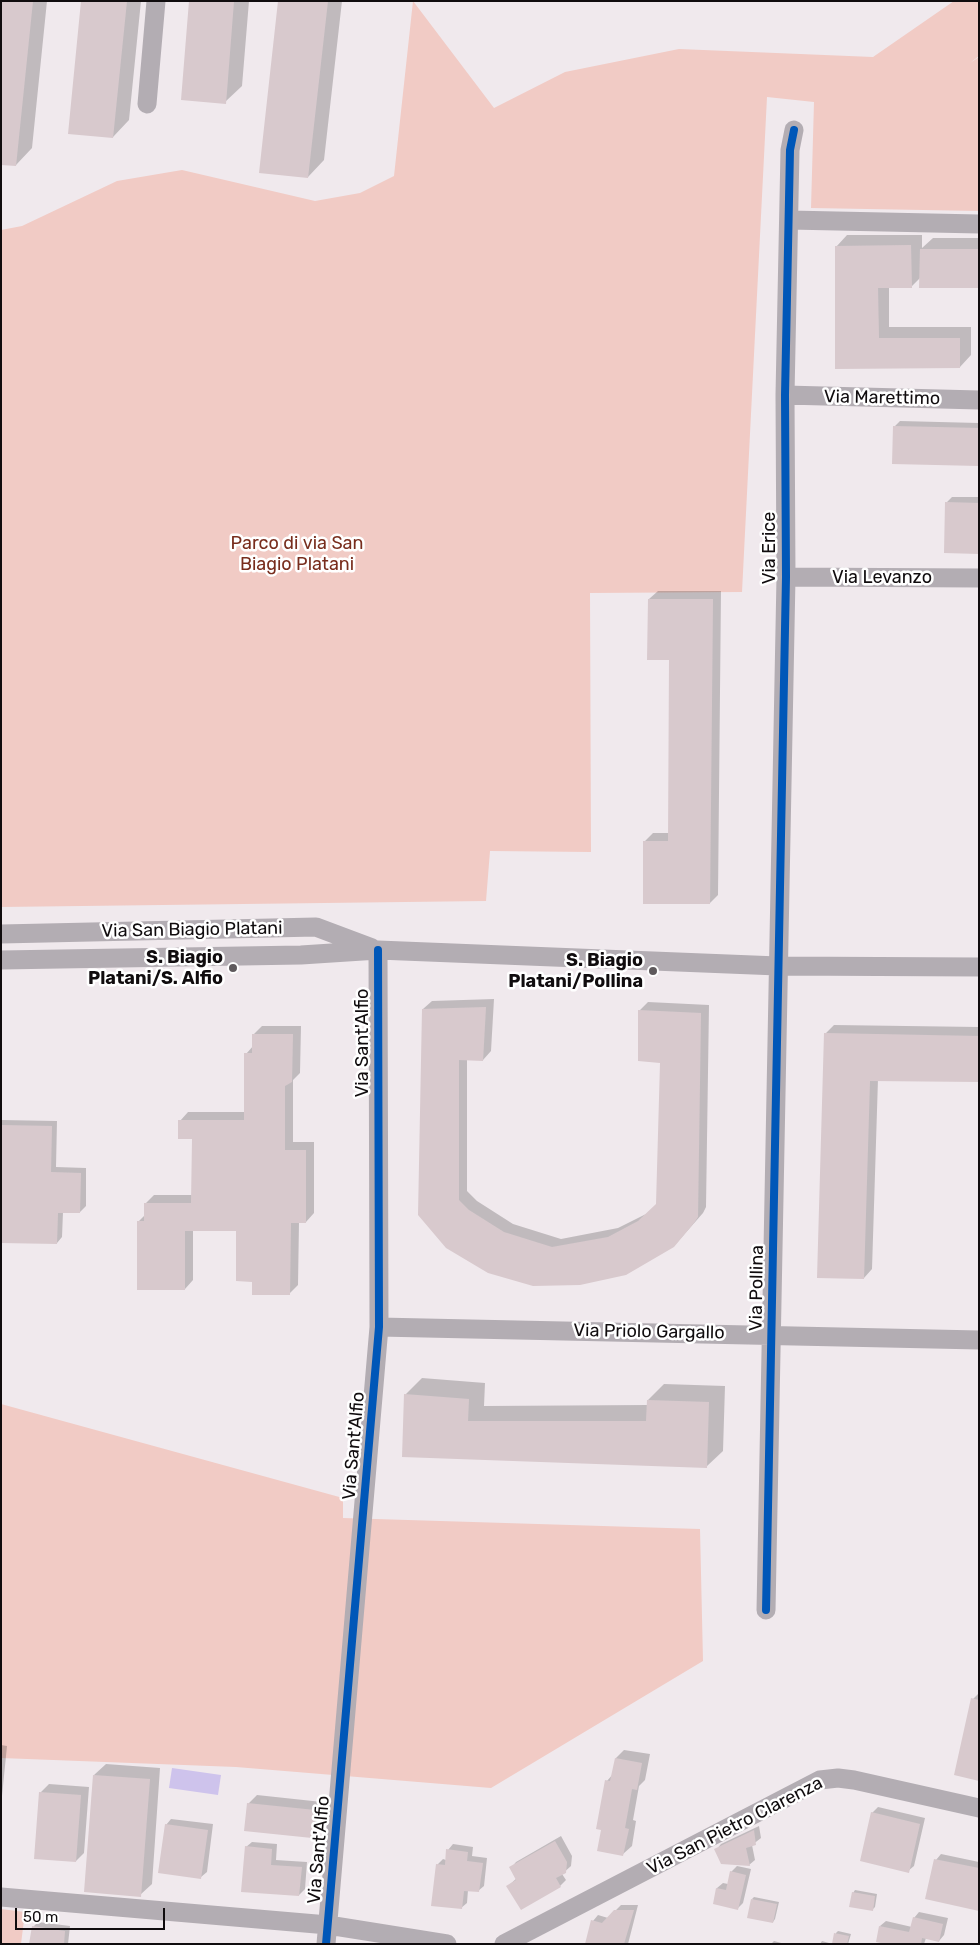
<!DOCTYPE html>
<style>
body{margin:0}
#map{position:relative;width:980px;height:1945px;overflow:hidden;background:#f0e9ed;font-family:Rubik,sans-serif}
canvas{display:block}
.frame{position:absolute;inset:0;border:2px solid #100c0e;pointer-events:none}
.scale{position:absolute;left:15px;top:1908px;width:150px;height:22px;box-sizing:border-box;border:2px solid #100c0e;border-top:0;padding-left:6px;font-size:15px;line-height:18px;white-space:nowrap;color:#100c0e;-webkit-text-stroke:4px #fff;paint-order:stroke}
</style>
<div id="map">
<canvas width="980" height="1945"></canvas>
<div class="frame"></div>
<div class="scale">50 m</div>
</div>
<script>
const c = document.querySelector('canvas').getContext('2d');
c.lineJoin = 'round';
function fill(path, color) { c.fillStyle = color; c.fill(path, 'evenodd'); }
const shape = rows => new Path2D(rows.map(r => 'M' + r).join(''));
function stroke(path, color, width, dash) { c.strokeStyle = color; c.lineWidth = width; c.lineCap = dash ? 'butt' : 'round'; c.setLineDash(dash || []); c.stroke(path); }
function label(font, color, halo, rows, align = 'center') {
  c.font = font + ' Rubik,sans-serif'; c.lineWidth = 5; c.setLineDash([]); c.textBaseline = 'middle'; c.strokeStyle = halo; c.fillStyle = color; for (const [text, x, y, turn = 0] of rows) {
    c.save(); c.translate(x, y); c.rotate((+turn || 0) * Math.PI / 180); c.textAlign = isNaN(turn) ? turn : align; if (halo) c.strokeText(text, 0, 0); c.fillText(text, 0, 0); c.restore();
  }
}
const green = shape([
 [413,1,494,108,565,72,679,49,873,57,954,1,979,1,979,56,970,63,979,57,979,211,811,208,814,102,767,97,742,592,590,593,591,852,490,851,486,901,1,907,1,230,22,226,117,181,182,170,315,201,360,193,394,176],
 [1,1404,343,1498,343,1518,700,1529,703,1661,491,1788,236,1767,1,1758],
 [1,1909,25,1912,21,1944,1,1944]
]);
const water = shape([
 [172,1768,221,1775,218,1795,169,1788]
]);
const shadow = shape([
 [1,1,47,1,32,148,16,165],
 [82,1,141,1,129,120,113,137],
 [190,1,249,1,242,86,225,102],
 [280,1,342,1,324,160,308,177],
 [847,235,922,235,922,248,933,238,979,238,979,287,921,277,911,287,889,287,889,327,971,327,971,355,960,367,836,368,836,247],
 [900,421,979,423,979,465,894,427],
 [952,497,979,497,979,552,947,502],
 [658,591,721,591,718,895,710,903,644,842,653,833,669,833,670,659,649,599],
 [494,999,491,1051,483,1060,467,1059,467,1191,477,1201,513,1224,561,1239,618,1228,648,1213,657,1204,661,1061,639,1011,648,1002,709,1005,706,1207,703,1213,674,1246,626,1274,447,1247,423,1009,432,1001],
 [834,1025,979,1027,979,1081,878,1079,872,1269,864,1278,825,1034],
 [262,1026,301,1026,300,1073,293,1080,293,1142,314,1142,314,1213,306,1222,299,1222,298,1285,290,1293,253,1280,237,1230,193,1230,193,1280,185,1289,138,1222,146,1214,146,1203,154,1195,193,1195,193,1137,180,1121,188,1112,245,1112,246,1054,254,1045,254,1034],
 [1,1120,57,1121,56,1167,86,1168,86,1206,80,1212,63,1212,62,1237,57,1243,1,1242],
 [422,1378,485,1383,484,1406,648,1405,648,1400,664,1384,725,1386,723,1451,706,1467,404,1456,405,1395],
 [978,1694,979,1694,979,1779,973,1699],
 [1,1745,7,1746,1,1806],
 [624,1750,650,1754,645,1780,639,1786,633,1820,636,1821,632,1846,623,1854,607,1781,613,1774,616,1758],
 [106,1764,160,1768,152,1884,140,1895,94,1775],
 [49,1784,89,1787,84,1853,76,1861,40,1793],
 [257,1795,322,1802,320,1828,311,1837,248,1804],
 [878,1807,925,1818,914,1866,908,1871,872,1813],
 [171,1819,213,1824,207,1872,201,1877,166,1825],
 [759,1826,761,1838,752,1845,755,1860,749,1865,716,1850,721,1844],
 [561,1836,572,1856,571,1866,562,1874,566,1880,560,1886,521,1909,508,1886,517,1878,511,1868,516,1862],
 [252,1842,277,1844,276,1860,307,1862,305,1889,299,1895,246,1847],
 [453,1844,473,1847,472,1856,487,1858,484,1886,478,1891,468,1890,467,1903,461,1908,437,1865,443,1859,446,1860,448,1850],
 [941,1854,979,1862,979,1910,936,1860],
 [737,1866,751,1869,743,1903,737,1909,714,1903,717,1888,723,1883,728,1884,731,1872],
 [855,1890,877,1894,875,1907,873,1909,853,1893],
 [754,1897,779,1902,775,1919,773,1922,752,1899],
 [621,1905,638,1905,628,1944,586,1944,593,1921,598,1915,608,1918],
 [919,1912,948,1918,944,1935,939,1941,926,1938,924,1944,889,1944,880,1926,886,1921,912,1927,914,1918],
 [38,1922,70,1926,68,1944,31,1944,33,1927],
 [838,1931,851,1934,848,1944,833,1944,836,1933],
 [774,1941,785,1944,771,1944],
 [822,1941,829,1943,829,1944,820,1944]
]);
const building = shape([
 [1,1,33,1,16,166,1,165],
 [81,1,127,1,113,138,68,134],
 [189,1,234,1,226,104,181,100],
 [278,1,328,1,308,178,259,173],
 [911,245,912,288,878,288,879,338,960,338,960,368,835,369,835,246],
 [920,249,979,249,979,288,919,288],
 [893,426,979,428,979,466,892,464],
 [945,502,979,503,979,554,944,553],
 [648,599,713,599,710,904,643,904,643,841,668,841,669,660,647,660],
 [486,1007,483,1061,459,1060,459,1200,469,1210,504,1232,552,1247,608,1237,638,1221,656,1204,660,1063,638,1061,638,1010,701,1013,698,1217,694,1223,674,1247,626,1275,580,1285,533,1286,488,1273,446,1248,418,1215,422,1009],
 [824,1033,979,1036,979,1082,870,1081,864,1279,817,1278],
 [252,1034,293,1034,292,1082,285,1086,285,1150,306,1150,306,1223,291,1223,290,1295,252,1295,252,1282,236,1281,236,1231,185,1231,185,1290,137,1290,137,1221,144,1221,144,1203,191,1203,192,1139,178,1139,178,1120,244,1120,244,1053,252,1053],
 [1,1125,52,1126,51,1172,81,1173,80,1213,58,1213,57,1244,1,1243],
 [404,1394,469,1399,468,1421,646,1421,647,1400,709,1402,707,1468,402,1457],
 [971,1698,979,1700,979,1781,954,1775],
 [615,1758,642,1763,637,1790,632,1789,625,1828,629,1829,623,1856,597,1851,601,1830,596,1829,605,1780,610,1781],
 [93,1775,150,1779,141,1897,84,1892],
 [39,1792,81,1795,76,1862,34,1859],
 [247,1803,315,1810,312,1838,244,1831],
 [871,1812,920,1824,909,1873,860,1861],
 [165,1824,208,1830,201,1879,158,1873],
 [754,1830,756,1845,746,1848,750,1866,721,1864,714,1849],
 [555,1841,567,1862,566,1873,556,1878,561,1887,521,1910,506,1886,516,1880,509,1867],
 [245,1846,272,1849,271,1865,302,1867,299,1896,241,1892],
 [446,1849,468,1852,467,1861,483,1863,479,1892,464,1891,462,1909,431,1906,436,1864,445,1865],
 [934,1859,979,1868,979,1911,925,1899],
 [730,1871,746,1875,738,1910,713,1904,716,1888,726,1890],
 [852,1892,875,1896,873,1911,849,1907],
 [751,1899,777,1904,773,1923,747,1918],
 [614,1910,634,1910,624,1944,585,1944,591,1920,602,1923],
 [913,1917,943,1924,939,1942,922,1938,921,1944,885,1944,876,1942,879,1926,909,1932],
 [32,1926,65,1931,64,1944,29,1944],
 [834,1933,849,1936,847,1944,832,1944]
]);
const minor = shape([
 [147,104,156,1],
 [789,220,979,224],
 [785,395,979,400],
 [786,577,979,578],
 [1,934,316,927,372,948],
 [1,960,301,955,378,950,778,966,979,967],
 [379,1327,979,1340],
 [766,1610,786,577,785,395,790,150,794,130],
 [1,1897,328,1925,447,1944],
 [326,1944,379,1327,378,950],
 [504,1944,820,1780,838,1778,854,1780,979,1808]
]);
const cycleway = shape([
 [766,1610,786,577,785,395,790,150,794,130],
 [326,1944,379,1327,378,950]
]);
const markers = [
 [233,968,5,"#5e595c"],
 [653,971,5,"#5e595c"]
];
const streetNames = [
 ["Via Marettimo",882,398,1],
 ["Via Erice",770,548,-90],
 ["Via Levanzo",882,578],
 ["Via San Biagio Platani",192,930,-1],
 ["Via Sant'Alfio",363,1043,-90],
 ["Via Pollina",757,1288,-89],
 ["Via Priolo Gargallo",649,1332,1],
 ["Via Sant'Alfio",354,1446,-85],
 ["Via San Pietro Clarenza",735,1826,-27],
 ["Via Sant'Alfio",319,1850,-85]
];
const parkNames = [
 ["Parco di via San",297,544],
 ["Biagio Platani",297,565]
];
const poiNames = [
 ["S. Biagio",223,958],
 ["Platani/S. Alfio",223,979],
 ["S. Biagio",643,961],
 ["Platani/Pollina",643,982]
];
fill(green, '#f1cbc5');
fill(water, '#cec3ec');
fill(shadow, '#0003');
fill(building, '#d8c9cd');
stroke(minor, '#b3adb3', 19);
stroke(cycleway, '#0057b8', 8);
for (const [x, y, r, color] of markers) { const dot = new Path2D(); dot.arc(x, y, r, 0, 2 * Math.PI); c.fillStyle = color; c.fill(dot); stroke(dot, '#fff', 2); }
label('18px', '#100c0e', '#fff', streetNames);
label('18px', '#782d1d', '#fff', parkNames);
label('bold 18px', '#100c0e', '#fff', poiNames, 'right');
</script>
